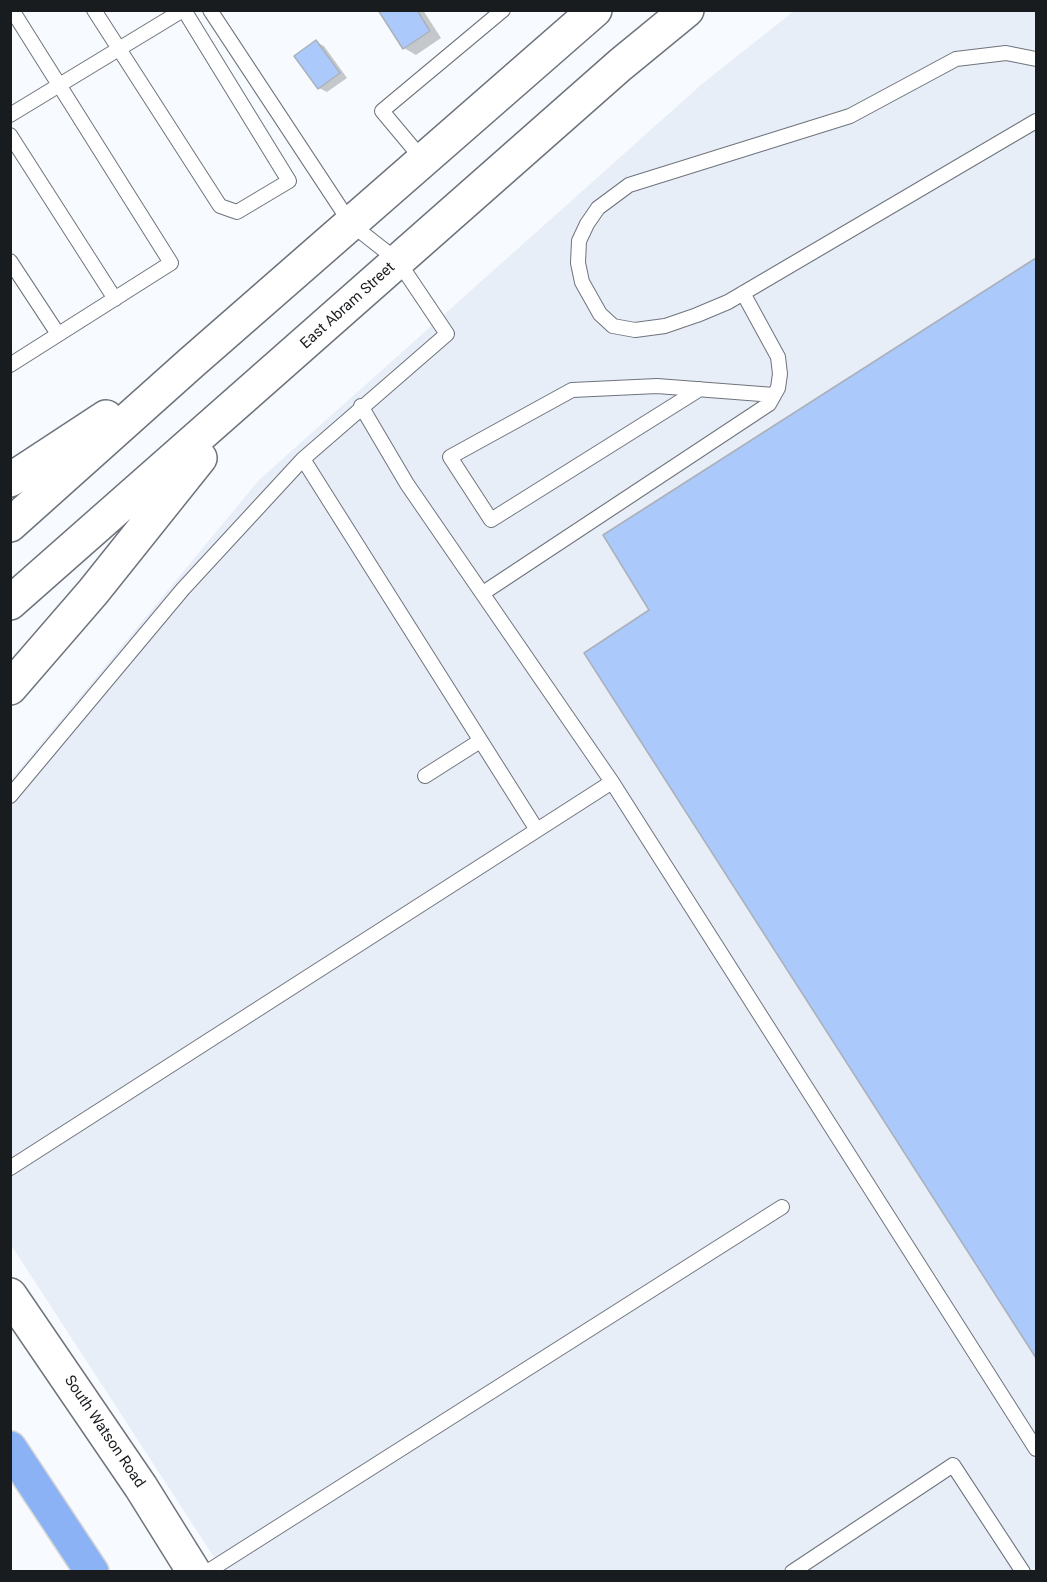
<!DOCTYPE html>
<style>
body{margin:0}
#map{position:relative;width:1047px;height:1582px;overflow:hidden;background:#f7fafe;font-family:Roboto,sans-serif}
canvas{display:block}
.frame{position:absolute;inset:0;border:12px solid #191c1f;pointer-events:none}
</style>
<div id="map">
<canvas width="1047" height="1582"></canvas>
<div class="frame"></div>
</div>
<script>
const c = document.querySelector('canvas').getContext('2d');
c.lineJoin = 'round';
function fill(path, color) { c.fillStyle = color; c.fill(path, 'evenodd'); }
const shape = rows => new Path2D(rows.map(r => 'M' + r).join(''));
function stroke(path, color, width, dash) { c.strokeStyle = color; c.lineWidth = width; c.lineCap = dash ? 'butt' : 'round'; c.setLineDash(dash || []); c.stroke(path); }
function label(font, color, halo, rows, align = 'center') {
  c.font = font + ' Roboto,sans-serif'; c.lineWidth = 4.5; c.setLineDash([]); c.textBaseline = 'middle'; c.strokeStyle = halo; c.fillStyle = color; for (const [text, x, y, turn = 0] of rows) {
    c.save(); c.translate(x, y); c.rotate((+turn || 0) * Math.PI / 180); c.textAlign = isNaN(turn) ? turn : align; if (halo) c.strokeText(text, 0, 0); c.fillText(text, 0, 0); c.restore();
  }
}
const built = shape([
 [794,11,1036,11,1036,1571,223,1571,11,1245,11,780,259,480,702,84]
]);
const shadow = shape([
 [380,10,423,10,441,38,416,55,404,48],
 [316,42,324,46,347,78,327,92,319,88],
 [1036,259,1036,1355,586,653,652,611,605,536]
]);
const building = shape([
 [378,10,417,10,430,31,403,49,378,10],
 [316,40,340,73,318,89,294,56,316,40],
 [1036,258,1036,1358,584,653,649,610,603,535,1036,258]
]);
const lane = shape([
 [94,10,220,206,237,212,289,181,184,10],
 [210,10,351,224,398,261,447,334,303,459,537,830],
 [1036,59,1006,53,956,59,850,116,629,185,598,208,587,224,579,241,578,263,582,282,600,314,613,326,635,330,665,326,697,315,728,302,1036,121],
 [10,115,183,10],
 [10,135,115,299],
 [423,160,382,111,503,10],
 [10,261,58,334],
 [10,365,171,263,12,10],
 [700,389,491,520,450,457,572,390,657,386,774,395],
 [361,406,407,484,612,782,1036,1449],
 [483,593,769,404,778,388,780,374,778,357,743,293],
 [425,776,480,741],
 [10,796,183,589,303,459],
 [10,1168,612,782],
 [207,1572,782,1207],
 [792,1572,953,1465,1023,1572]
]);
const secondary = shape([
 [10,480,106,417],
 [10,525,191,363,595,10],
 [10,603,620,65,687,10],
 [10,688,93,592,200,458],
 [10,1295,141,1487,194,1572]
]);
const highway = shape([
 [10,1448,92,1572]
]);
const streetNames = [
 ["East Abram Street",348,306,-42],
 ["South Watson Road",104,1432,56]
];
fill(built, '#e8eef8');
fill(shadow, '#0003');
fill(building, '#abc9fb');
stroke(building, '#abb1bb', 1.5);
stroke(lane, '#6e737c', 16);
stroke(secondary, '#6e737c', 36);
stroke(highway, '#d6d6d7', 36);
stroke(lane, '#fff', 14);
stroke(secondary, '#fff', 33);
stroke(highway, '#8ab2f4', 33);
label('15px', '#191c1f', '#fff', streetNames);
</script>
